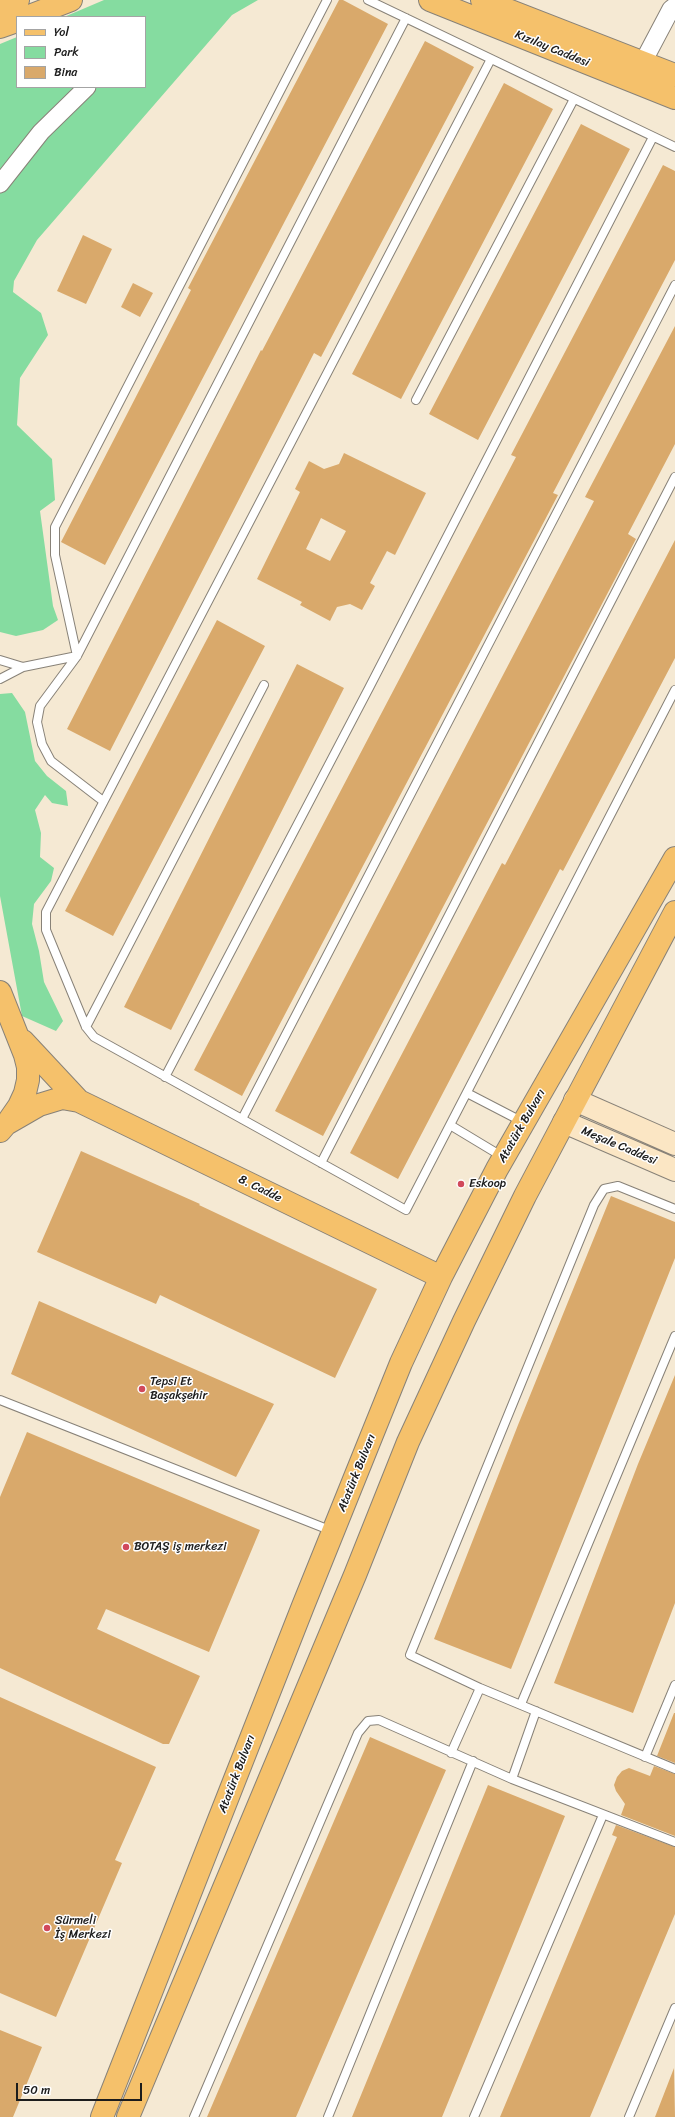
<!DOCTYPE html>
<meta charset="utf-8">
<style>
body{margin:0}
#map{position:relative;width:675px;height:2117px;overflow:hidden;background:#f5e9d3;font-family:Sriracha,sans-serif}
canvas{display:block}
.legend{position:absolute;left:16px;top:16px;width:130px;height:72px;box-sizing:border-box;background:#fff;border:1px solid #a4a4a4;margin:0;padding:5px 7px;list-style:none;font-size:12px;color:#1c1c1c}
.legend li{display:flex;align-items:center;gap:8px;height:20px}
.legend b{width:20px;border:1px solid #a4a4a4}
.scale{position:absolute;left:16px;top:2083px;width:126px;height:18px;box-sizing:border-box;border:2px solid #1c1c1c;border-top:0;padding-left:5px;font-size:12px;line-height:14px;white-space:nowrap;color:#1c1c1c;-webkit-text-stroke:3px #fff;paint-order:stroke}
</style>
<div id="map">
<canvas width="675" height="2117"></canvas>
<ul class="legend">
<li><b style="height:5px;background:#f5c16b"></b>Yol</li>
<li><b style="height:11px;background:#85dca0"></b>Park</li>
<li><b style="height:11px;background:#d9a96b"></b>Bina</li>
</ul>
<div class="scale">50 m</div>
</div>
<script>
const c = document.querySelector('canvas').getContext('2d');
c.lineJoin = 'round';
function fill(path, color) { c.fillStyle = color; c.fill(path, 'evenodd'); }
const shape = rows => new Path2D(rows.map(r => 'M' + r).join(''));
function stroke(path, color, width, dash) { c.strokeStyle = color; c.lineWidth = width; c.lineCap = dash ? 'butt' : 'round'; c.setLineDash(dash || []); c.stroke(path); }
function label(font, color, halo, rows, align = 'center') {
  c.font = font + ' Sriracha,sans-serif'; c.lineWidth = 3; c.setLineDash([]); c.textBaseline = 'middle'; c.strokeStyle = halo; c.fillStyle = color; for (const [text, x, y, turn = 0] of rows) {
    c.save(); c.translate(x, y); c.rotate((+turn || 0) * Math.PI / 180); c.textAlign = isNaN(turn) ? turn : align; if (halo) c.strokeText(text, 0, 0); c.fillText(text, 0, 0); c.restore();
  }
}
const green = shape([
 [104,0,258,0,232,15,37,240,14,281,13,292,41,313,48,335,20,378,17,425,52,459,55,500,40,511,53,606,58,620,43,630,16,636,0,632,0,44,17,37,17,87,145,87,145,17,64,17],
 [12,693,25,712,35,761,47,776,66,791,68,806,52,803,45,795,35,810,41,833,40,857,54,868,51,881,34,904,32,924,39,951,44,982,63,1021,56,1031,22,1016,0,896,0,694]
]);
const building = shape([
 [339,0,343,0,388,24,105,565,61,542,191,290,188,288],
 [425,41,474,67,321,357,314,353,110,751,67,729,261,350,262,351],
 [504,83,553,109,401,399,352,374],
 [581,124,630,149,478,440,429,414],
 [663,165,675,171,675,260,553,493,558,495,242,1096,194,1070,516,457,511,455],
 [83,235,112,249,86,304,57,291],
 [133,283,153,293,140,317,121,307],
 [675,326,675,444,628,534,636,539,323,1136,275,1111,594,501,585,497],
 [344,453,426,493,395,555,387,551,370,583,375,586,362,610,350,604,337,607,330,621,300,605,302,602,257,579,300,492,295,489,309,461,324,469,339,464],
 [321,518,346,531,330,561,306,549],
 [675,540,675,658,563,871,560,869,398,1179,350,1153,502,863,505,865],
 [217,620,265,646,113,936,65,911],
 [297,664,344,688,171,1030,124,1007],
 [81,1151,200,1204,199,1205,377,1289,335,1378,160,1295,156,1304,37,1252],
 [611,1196,675,1222,675,1258,511,1669,434,1639,518,1425],
 [39,1301,274,1404,236,1477,11,1374],
 [675,1375,675,1603,633,1713,554,1683,638,1464],
 [27,1432,260,1530,209,1652,106,1609,97,1629,200,1676,169,1744,163,1744,0,1668,0,1497],
 [0,1697,156,1767,115,1860,122,1863,56,2017,0,1993],
 [674,1713,675,1713,675,1763,657,1756],
 [370,1737,446,1770,296,2117,207,2117],
 [654,1766,675,1774,675,1836,621,1815,625,1804,616,1791,614,1785,617,1777,622,1771,629,1768,650,1776],
 [488,1785,565,1816,508,1956,442,2117,352,2117],
 [616,1825,675,1847,675,1914,590,2117,500,2117,617,1837,612,1835],
 [0,2030,42,2047,13,2117,0,2117],
 [674,2068,675,2117,655,2117]
]);
const lane = shape([
 [368,0,675,147],
 [491,59,46,912,46,930,86,1027,94,1037,406,1210,675,690],
 [416,400,574,99],
 [0,660,23,667],
 [0,679,23,667,77,656,55,555,55,527,327,0],
 [103,801,51,761,42,744,37,722,40,706,77,656,406,18],
 [86,1027,264,685],
 [165,1077,369,688,653,137],
 [467,1093,523,1122],
 [242,1119,675,285],
 [450,1125,503,1157],
 [321,1163,675,477],
 [675,1209,618,1186,604,1189,594,1205,410,1655,480,1688,675,1769],
 [0,1400,332,1531],
 [521,1704,675,1336],
 [451,1753,480,1688],
 [645,1757,675,1685],
 [512,1779,536,1711],
 [194,2117,358,1733,368,1721,379,1720,512,1779,675,1842],
 [328,2117,473,1761],
 [474,2117,603,1815],
 [629,2117,675,2008]
]);
const street = shape([
 [643,62,671,9,675,6],
 [0,184,41,132,87,87]
]);
const secondary = shape([
 [575,1100,675,1144],
 [564,1122,675,1170]
]);
const primary = shape([
 [430,0,675,98],
 [482,0,675,75],
 [0,11,18,0],
 [27,17,71,0],
 [0,27,17,21],
 [0,992,25,1055,28,1067,28,1080,25,1093,19,1106,10,1119],
 [23,1041,79,1101],
 [0,1131,6,1124,39,1105,62,1098,79,1101,441,1277],
 [102,2117,303,1606,401,1363,441,1277,497,1169,675,858],
 [128,2117,355,1575,408,1442,464,1321,525,1196,675,912]
]);
const markers = [
 [461,1184,4,"#d1495b"],
 [142,1389,4,"#d1495b"],
 [126,1547,4,"#d1495b"],
 [47,1928,4,"#d1495b"]
];
const streetNames = [
 ["Kızılay Caddesi",552,49,22],
 ["Atatürk Bulvarı",522,1126,-60],
 ["Meşale Caddesi",619,1146,23],
 ["8. Cadde",260,1189,26],
 ["Atatürk Bulvarı",357,1473,-68],
 ["Atatürk Bulvarı",237,1774,-69]
];
const poiNames = [
 ["Eskoop",469,1184],
 ["Tepsi Et",150,1382],
 ["Başakşehir",150,1396],
 ["BOTAŞ iş merkezi",134,1547],
 ["Sürmeli",55,1921],
 ["İş Merkezi",55,1935]
];
fill(green, '#85dca0');
fill(building, '#d9a96b');
stroke(lane, '#888278', 10);
stroke(street, '#888278', 19);
stroke(secondary, '#888278', 24);
stroke(primary, '#888278', 24);
stroke(lane, '#fff', 8);
stroke(street, '#fff', 17);
stroke(secondary, '#fbe6c4', 22);
stroke(primary, '#f5c16b', 22);
for (const [x, y, r, color] of markers) { const dot = new Path2D(); dot.arc(x, y, r, 0, 2 * Math.PI); c.fillStyle = color; c.fill(dot); stroke(dot, '#fff', 1.5); }
label('12px', '#1c1c1c', '#fff', streetNames);
label('12px', '#1c1c1c', '#fff', poiNames, 'left');
</script>
